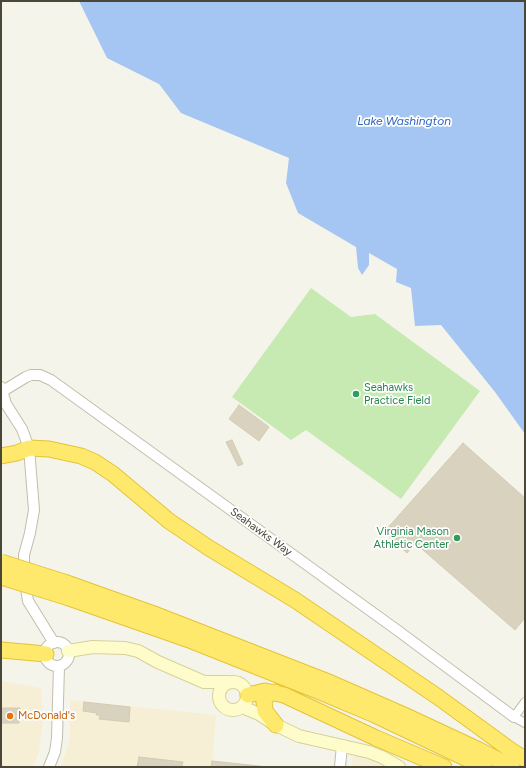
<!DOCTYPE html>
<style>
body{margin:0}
#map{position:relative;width:526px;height:768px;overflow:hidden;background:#f5f4ea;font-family:Figtree,sans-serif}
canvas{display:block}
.frame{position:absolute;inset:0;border:2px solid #4a4638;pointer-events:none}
</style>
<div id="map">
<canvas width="526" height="768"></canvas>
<div class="frame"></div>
</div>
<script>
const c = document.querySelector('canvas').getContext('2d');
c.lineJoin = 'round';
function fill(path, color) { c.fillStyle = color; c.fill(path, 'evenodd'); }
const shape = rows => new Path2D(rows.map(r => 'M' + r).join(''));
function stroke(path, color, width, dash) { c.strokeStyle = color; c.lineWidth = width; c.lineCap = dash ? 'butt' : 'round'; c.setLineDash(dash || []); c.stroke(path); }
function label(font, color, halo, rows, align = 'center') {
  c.font = font + ' Figtree,sans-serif'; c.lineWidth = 3.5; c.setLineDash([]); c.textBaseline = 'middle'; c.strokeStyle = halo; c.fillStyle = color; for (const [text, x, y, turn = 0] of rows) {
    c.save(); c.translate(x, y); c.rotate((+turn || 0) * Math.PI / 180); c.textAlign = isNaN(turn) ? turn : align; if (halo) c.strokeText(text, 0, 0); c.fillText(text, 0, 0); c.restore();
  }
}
const commercial = shape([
 [1,681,41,688,43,721,39,752,33,767,1,767],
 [70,700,216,715,212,767,61,767,70,738],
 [358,752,391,767,351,767,352,759]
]);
const green = shape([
 [311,288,351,317,375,314,480,391,401,499,306,430,291,440,232,397]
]);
const water = shape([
 [79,1,525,1,525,434,495,392,441,325,415,326,411,288,396,282,397,269,369,253,369,265,362,275,358,268,356,247,298,213,286,183,289,158,181,113,159,84,107,58]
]);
const building = shape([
 [239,405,269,427,259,441,229,419,239,405],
 [232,440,243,464,238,466,226,442,232,440],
 [463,443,525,498,525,618,515,630,415,543,407,553,384,532,463,443],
 [84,702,130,707,129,722,99,719,100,715,96,715,97,713,83,711,84,702],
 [1,708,20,708,19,723,1,723,1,708],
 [139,757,183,762,182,767,137,767,139,757],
 [212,761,268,767,211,767,212,761]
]);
const minor = shape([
 [525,702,514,717,525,723]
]);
const tertiary = shape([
 [1,387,6,404,22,429,29,448,34,510,30,533,24,555,24,574,28,601,54,643],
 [3,391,26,377,31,375,40,375,51,380,397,630,514,717],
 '45 654a12 12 0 1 1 24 0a12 12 0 1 1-24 0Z',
 [49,767,55,752,57,738,59,666],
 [340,767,342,745]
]);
const secondary = shape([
 [68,651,93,647,125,648,138,651,158,662,204,682,228,682],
 '219 696a14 14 0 1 1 28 0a14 14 0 1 1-28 0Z',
 [242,707,259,714,276,725,299,736,369,752,382,757,399,767]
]);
const motorway = shape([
 [1,456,17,453,29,448,49,449,81,456,95,462,113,474,169,521,209,548,295,600,438,697,512,751,525,759],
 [67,583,154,614,331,683,404,715,479,750,512,767],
 [66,597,192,641,318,691,375,715,484,767],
 [1,650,46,654],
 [275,692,267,695,264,702,265,711,276,725],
 [248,695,265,691,284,695,376,738,444,767]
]);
const motorwayBridge = shape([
 [1,562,67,583],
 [1,577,66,597]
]);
const markers = [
 [356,394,4,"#2e9e5b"],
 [457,538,4,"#2e9e5b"],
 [10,716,4,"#e8710a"]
];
const leisureNames = [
 ["Seahawks",364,388],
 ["Practice Field",364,401],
 ["Virginia Mason",449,532,"right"],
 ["Athletic Center",449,545,"right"]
];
const streetNames = [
 ["Seahawks Way",261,532,36]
];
const foodNames = [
 ["McDonald's",18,716]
];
const waterNames = [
 ["Lake Washington",404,121]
];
fill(commercial, '#f7efd5');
fill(green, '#c7eab2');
fill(water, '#a5c5f3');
fill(building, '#d8d2bf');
stroke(building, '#d3ccb2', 1);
stroke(minor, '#c1beac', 10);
stroke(tertiary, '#c1beac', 12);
stroke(secondary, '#d7d199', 14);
stroke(motorway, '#e3c337', 17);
stroke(minor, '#fff', 8);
stroke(tertiary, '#fff', 10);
stroke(secondary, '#fffccb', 12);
stroke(motorway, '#ffe96c', 15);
stroke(motorwayBridge, '#e3c337', 17, []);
stroke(motorwayBridge, '#ffe96c', 15);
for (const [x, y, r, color] of markers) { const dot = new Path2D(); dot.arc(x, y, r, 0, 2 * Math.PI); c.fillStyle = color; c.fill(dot); stroke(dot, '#fff', 1.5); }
label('11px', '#27864d', '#fff', leisureNames, 'left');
label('11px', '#4a4638', '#fff', streetNames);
label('11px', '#c56008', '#fff', foodNames, 'left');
label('italic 12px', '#2c64bb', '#fff', waterNames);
</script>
